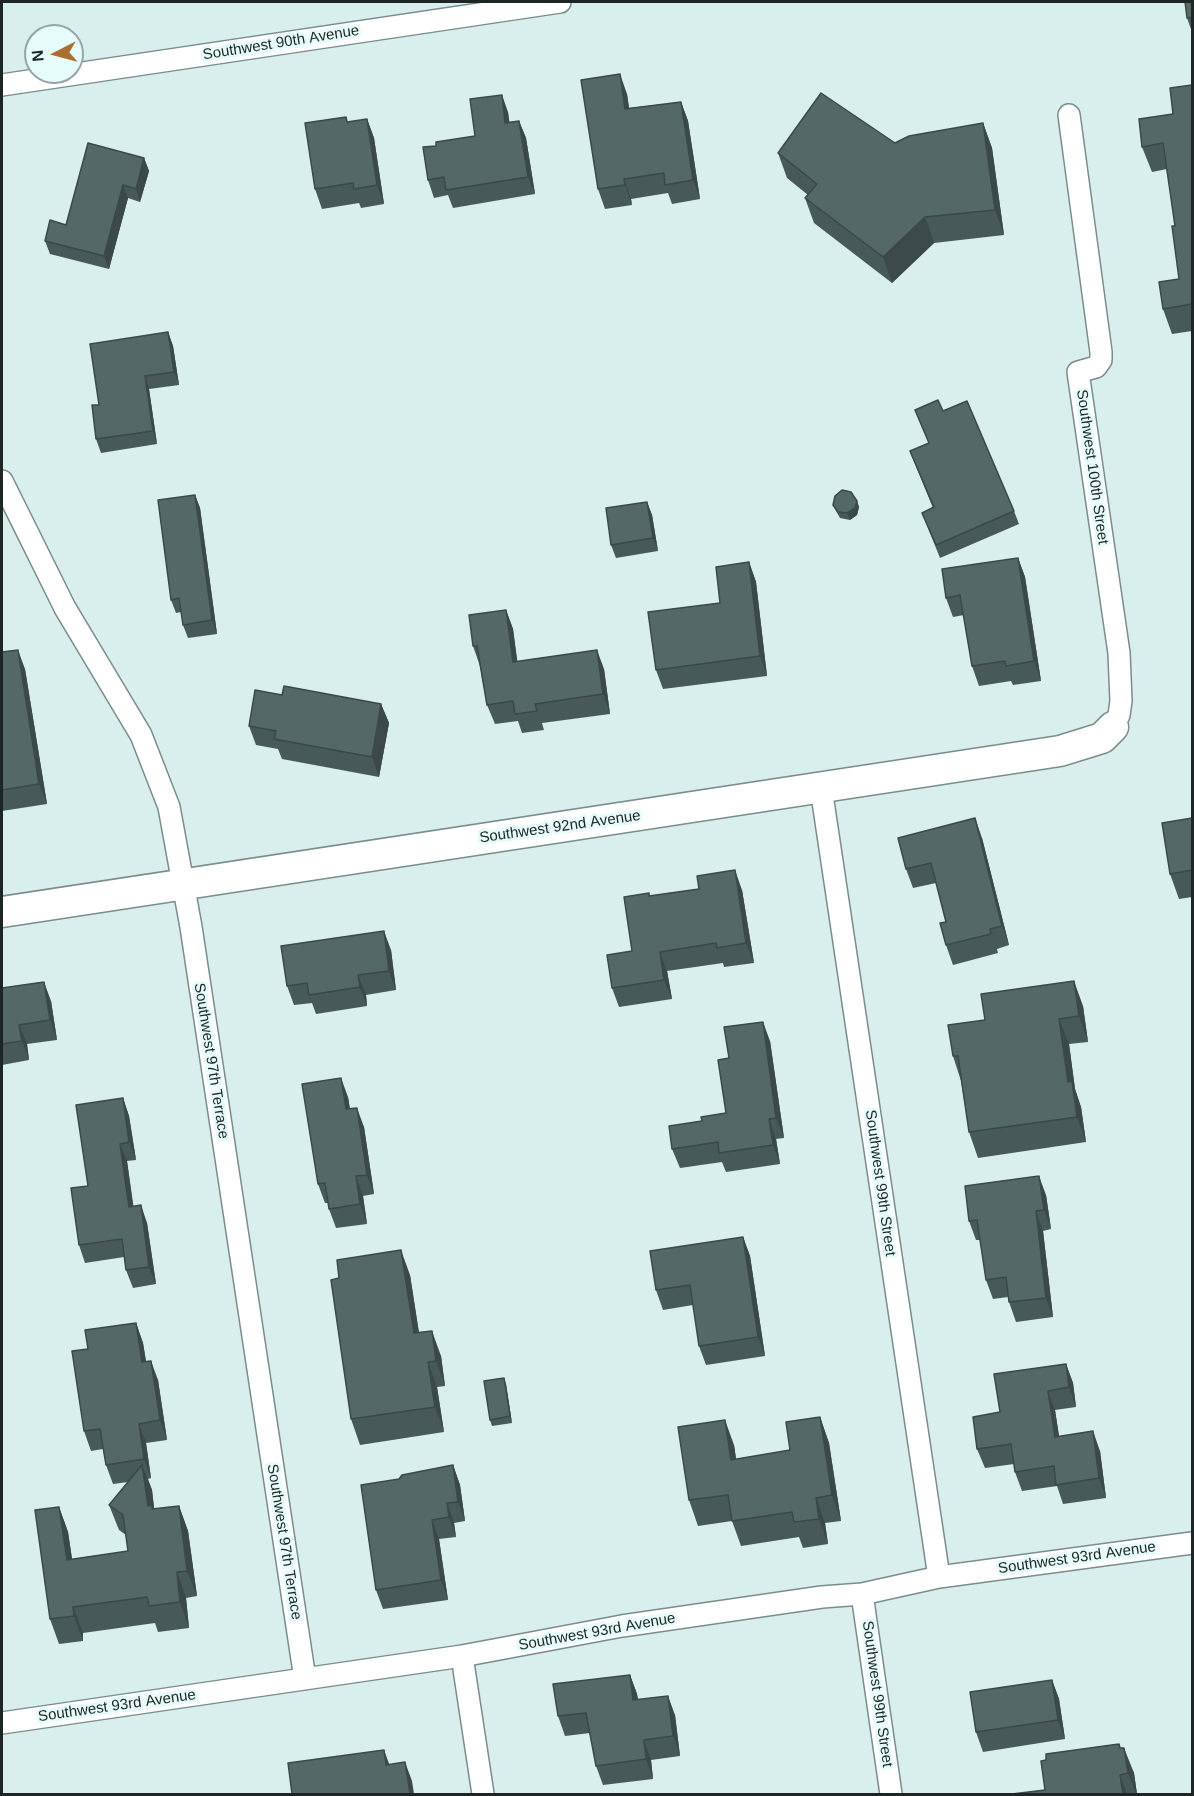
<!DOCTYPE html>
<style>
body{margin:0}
#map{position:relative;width:1194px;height:1796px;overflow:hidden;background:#d9efee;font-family:Arial,sans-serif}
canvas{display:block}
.frame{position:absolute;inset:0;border:3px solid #1d2625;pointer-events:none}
.north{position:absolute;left:24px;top:24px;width:60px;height:60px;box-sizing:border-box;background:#e6fcfb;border:2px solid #96a6a5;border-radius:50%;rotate:264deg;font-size:16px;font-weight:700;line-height:24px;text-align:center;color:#1d2625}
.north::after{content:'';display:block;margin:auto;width:21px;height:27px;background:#ab6e31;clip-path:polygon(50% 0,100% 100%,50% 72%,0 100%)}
</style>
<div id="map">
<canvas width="1194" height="1796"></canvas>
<div class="frame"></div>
<div class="north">N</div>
</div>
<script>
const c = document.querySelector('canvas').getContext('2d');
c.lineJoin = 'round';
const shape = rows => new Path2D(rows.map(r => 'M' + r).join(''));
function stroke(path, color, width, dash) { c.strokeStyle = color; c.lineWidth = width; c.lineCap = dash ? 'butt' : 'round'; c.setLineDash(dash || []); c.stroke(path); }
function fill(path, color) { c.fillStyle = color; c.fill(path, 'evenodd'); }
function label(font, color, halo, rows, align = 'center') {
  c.font = font + ' Arial,sans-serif'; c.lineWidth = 6; c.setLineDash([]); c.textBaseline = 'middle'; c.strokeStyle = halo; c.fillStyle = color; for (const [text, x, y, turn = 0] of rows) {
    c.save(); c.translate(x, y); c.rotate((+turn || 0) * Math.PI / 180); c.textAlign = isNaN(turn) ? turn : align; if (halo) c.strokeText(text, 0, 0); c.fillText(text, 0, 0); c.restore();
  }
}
const street = shape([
 [2,85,560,2],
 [1069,115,1101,352,1101,360,1096,367,1078,372,1119,653,1121,701,1119,715,1113,727],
 [2,481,65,608,141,735,169,807,191,927,305,1679],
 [821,788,939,1577],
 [862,1594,891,1794],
 [462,1656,483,1794],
 [2,1723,462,1656,622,1626,822,1597,862,1594,939,1577,1192,1543]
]);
const secondary = shape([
 [2,912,1060,751,1102,738,1113,727]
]);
const wall = shape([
 [1192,2,1192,32,1187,18],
 [1192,85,1192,331,1172,334,1163,309,1179,279,1175,226,1167,169,1152,172,1142,147,1173,114],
 [627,94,629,108,681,102,688,121,700,199,672,204,668,193,631,199,632,205,605,209,598,189],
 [508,112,509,122,519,121,526,138,535,194,453,208,448,195,434,198,428,180,436,146,475,136],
 [367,119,374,138,384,204,361,208,359,203,322,209,315,189,348,122],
 [983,123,992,148,1004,235,934,243,892,283,814,223,805,198,808,195,787,178,778,153,895,143],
 [144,158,149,171,140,202,128,198,109,269,50,254,45,241,66,225],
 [168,332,173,346,179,385,149,389,157,444,101,453,96,439,99,405],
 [915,410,943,411,1014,511,1019,524,940,558,922,513,933,508,910,452,929,443],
 [195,495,200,508,217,634,188,638,183,625,181,612,176,613,171,600],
 [857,501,859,507,857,515,850,520,840,518,836,511,833,505],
 [647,502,652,515,658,551,616,558,611,545],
 [1018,558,1025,577,1041,681,1013,685,1011,681,979,686,972,666,964,615,953,617,946,598],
 [749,562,756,582,767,676,663,689,656,670,720,603],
 [506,610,513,629,517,661,604,669,610,714,542,723,544,730,522,733,518,721,495,724,487,705,480,666,473,646],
 [2,652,25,669,47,804,2,811],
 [282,695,381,704,389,723,379,777,282,759,278,749,256,745,249,726],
 [1192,818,1192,897,1179,899,1170,874],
 [982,838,1009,945,997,949,998,953,953,965,946,945,946,922,936,883,913,888,906,869],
 [742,890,754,963,724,967,723,963,667,971,672,999,619,1007,612,988,632,951,649,893,650,896],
 [391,950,396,990,366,995,367,1006,316,1014,312,1003,294,1005,287,986],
 [2,988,51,1001,57,1040,27,1044,29,1060,2,1065],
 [1083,1006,1088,1042,1069,1044,1075,1089,1081,1107,1086,1142,978,1158,969,1132,961,1081,953,1056],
 [770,1041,784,1138,776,1139,780,1164,726,1172,722,1162,680,1168,672,1149,702,1121,726,1113,729,1058],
 [348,1097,350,1109,364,1127,374,1194,363,1196,367,1224,336,1228,329,1209,328,1203,325,1203,318,1184],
 [123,1098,129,1116,136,1160,127,1161,133,1206,147,1223,156,1284,133,1288,126,1270,124,1257,85,1263,79,1245,88,1186],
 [1046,1195,1051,1229,1043,1231,1053,1317,1016,1322,1009,1302,1008,1297,993,1299,986,1280,980,1240,976,1240,969,1221],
 [743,1237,750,1256,765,1356,706,1365,699,1346,693,1305,663,1310,656,1290],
 [410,1275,419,1333,441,1356,445,1386,437,1387,444,1432,360,1445,351,1419],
 [136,1323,143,1343,146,1361,158,1380,167,1440,146,1443,151,1478,148,1479,152,1490,154,1509,179,1506,188,1531,197,1596,186,1598,189,1628,158,1632,155,1623,83,1633,83,1641,59,1644,50,1619,59,1507,68,1532,72,1559,128,1551,126,1535,119,1530,109,1505,128,1482,113,1484,106,1465,103,1449,91,1451,84,1431,88,1349],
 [1066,1364,1073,1383,1076,1407,1055,1410,1059,1436,1100,1451,1106,1498,1063,1504,1057,1486,1022,1491,1015,1472,1014,1464,985,1468,977,1449,1000,1412],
 [506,1384,512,1423,492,1426,490,1420],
 [820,1417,829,1443,841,1521,825,1523,828,1544,803,1548,799,1537,741,1546,732,1521,698,1526,689,1500,734,1445,736,1459,790,1450],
 [453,1465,460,1485,465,1521,454,1523,456,1537,439,1539,448,1600,383,1609,376,1590],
 [630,1675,637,1694,638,1700,675,1715,680,1756,651,1760,653,1779,603,1785,596,1766,590,1733,565,1736,558,1716],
 [1052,1680,1059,1699,1065,1739,983,1752,976,1732],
 [1120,1748,1134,1773,1137,1794,1012,1794,1045,1790,1046,1760]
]);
const shadedWall = shape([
 [620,74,627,94,632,128,625,109],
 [502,95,508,112,512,140,505,123],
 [681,102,688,121,700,199,693,180],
 [367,119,374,138,384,204,377,185],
 [519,121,526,138,535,194,528,177],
 [983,123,992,148,1004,235,995,210],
 [144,158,149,171,140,202,136,189],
 [624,179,631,199,632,205,625,185],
 [123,185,128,198,109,269,104,256],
 [925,217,934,243,892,283,883,257],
 [168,332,173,346,179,385,174,372],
 [145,376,149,389,157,444,153,431],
 [195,495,200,508,217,634,212,620],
 [857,501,859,507,857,515,850,520,847,513],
 [647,502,652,515,658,551,653,538],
 [1018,558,1025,577,1041,681,1034,661],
 [749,562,756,582,767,676,760,656],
 [506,610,513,629,520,681,513,662],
 [18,650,25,669,47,804,39,784],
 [597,650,604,669,610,714,603,694],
 [381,704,389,723,379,777,372,757],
 [975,818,982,838,1009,945,1002,926],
 [735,870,742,890,754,963,746,943],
 [384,931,391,950,396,990,389,971],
 [660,952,667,971,672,999,664,980],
 [358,975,366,995,367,1006,360,987],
 [1074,981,1083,1006,1088,1042,1079,1016],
 [44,982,51,1001,57,1040,50,1020],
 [1059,1019,1069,1044,1075,1089,1081,1107,1086,1142,1077,1117,1068,1082],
 [763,1022,770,1041,784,1138,776,1118],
 [19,1025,27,1044,29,1060,22,1041],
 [341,1078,348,1097,353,1129,346,1109],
 [123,1098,129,1116,136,1160,129,1142],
 [357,1108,364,1127,374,1194,367,1175],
 [769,1119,776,1139,780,1164,773,1145],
 [120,1144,127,1161,136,1224,129,1207],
 [356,1176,363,1196,367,1224,360,1204],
 [1039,1176,1046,1195,1051,1229,1044,1210],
 [141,1205,147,1223,156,1284,149,1267],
 [1036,1211,1043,1231,1053,1317,1046,1298],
 [743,1237,750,1256,765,1356,758,1337],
 [401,1250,410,1275,423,1359,414,1333],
 [136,1323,143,1343,149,1381,142,1362],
 [432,1331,441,1356,445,1386,436,1361],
 [151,1361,158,1380,167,1440,160,1420],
 [428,1362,437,1387,444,1432,435,1407],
 [1066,1364,1073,1383,1076,1407,1069,1387],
 [504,1378,506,1384,512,1423,510,1416],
 [1048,1391,1055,1410,1062,1456,1055,1437],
 [820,1417,829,1443,841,1521,832,1495],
 [725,1420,734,1445,740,1485,731,1460],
 [139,1424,146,1443,151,1478,144,1459],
 [1093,1431,1100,1451,1106,1498,1099,1478],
 [142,1465,152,1490,155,1515,148,1506],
 [453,1465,460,1485,465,1521,458,1502],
 [816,1498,825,1523,828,1544,819,1519],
 [447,1503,454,1523,456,1537,449,1517],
 [179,1506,188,1531,197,1596,187,1571],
 [59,1507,68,1532,76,1585,67,1560],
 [432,1520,439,1539,448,1600,441,1580],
 [177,1572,186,1598,189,1628,180,1602],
 [73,1607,83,1633,83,1641,74,1616],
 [630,1675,637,1694,641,1720,633,1700],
 [1052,1680,1059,1699,1065,1739,1058,1720],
 [668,1696,675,1715,680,1756,673,1736],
 [644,1740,651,1760,653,1779,646,1759],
 [1119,1744,1128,1769,1124,1748,1134,1773,1137,1794,1136,1794,1128,1773],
 [384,1750,391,1769,386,1765],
 [405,1762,412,1781,414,1794,410,1794],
 [1120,1775,1127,1794,1123,1794]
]);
const building = shape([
 [1185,2,1192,2,1192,17,1187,18,1185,2],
 [620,74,625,109,681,102,693,180,665,185,664,173,624,179,625,185,598,189,581,80,620,74],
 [1192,85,1192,304,1163,309,1159,282,1179,279,1172,226,1175,226,1163,143,1142,147,1139,119,1173,114,1170,88,1192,85],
 [821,93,895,143,909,136,983,123,995,210,925,217,883,257,805,198,817,184,778,153,821,93],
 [502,95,505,123,519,121,528,177,446,190,444,177,428,180,423,147,436,146,436,142,475,136,470,99,502,95],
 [346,117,347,122,367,119,377,185,354,189,353,183,315,189,305,123,346,117],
 [88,143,144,158,136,189,123,185,104,256,45,241,50,220,66,225,88,143],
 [168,332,174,372,145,376,153,431,96,439,92,405,99,405,90,344,168,332],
 [938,400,943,411,967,401,1014,511,936,545,922,513,934,507,910,451,929,443,915,410,938,400],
 [842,490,851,492,857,501,855,508,847,513,838,512,833,505,835,496,842,490],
 [195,495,212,620,183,625,179,598,171,600,158,500,195,495],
 [647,502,653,538,611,545,606,508,647,502],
 [1018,558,1034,661,1006,666,1005,661,972,666,960,595,946,598,942,569,1018,558],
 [749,562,760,656,656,670,648,612,720,603,716,567,749,562],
 [506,610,513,662,597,650,603,694,535,704,537,711,515,714,513,701,487,705,477,646,473,646,469,615,506,610],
 [18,650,39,784,2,790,2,652,18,650],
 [284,686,381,704,372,757,274,739,276,731,249,726,255,690,282,695,284,686],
 [975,818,1002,926,990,929,991,934,946,945,940,923,946,922,931,863,906,869,898,838,975,818],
 [1192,818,1192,870,1170,874,1162,823,1192,818],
 [735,870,746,943,717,948,716,943,660,952,664,980,612,988,607,955,632,951,624,897,649,893,649,896,699,889,697,876,735,870],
 [384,931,389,971,358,975,360,987,309,995,307,983,287,986,281,946,384,931],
 [1074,981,1079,1016,1059,1019,1068,1082,1072,1081,1077,1117,969,1132,958,1056,953,1056,948,1025,985,1020,981,994,1074,981],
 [44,982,50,1020,19,1025,22,1041,2,1044,2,988,44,982],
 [763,1022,776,1118,769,1119,773,1145,719,1153,718,1142,672,1149,669,1126,702,1121,701,1117,726,1113,718,1060,729,1058,724,1027,763,1022],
 [341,1078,346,1109,357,1108,367,1175,356,1176,360,1204,329,1209,325,1183,318,1184,302,1084,341,1078],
 [123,1098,129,1142,120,1144,129,1207,141,1205,149,1267,126,1270,122,1239,79,1245,71,1188,88,1186,76,1105,123,1098],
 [1039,1176,1044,1210,1036,1211,1046,1298,1009,1302,1006,1277,986,1280,977,1220,969,1221,965,1186,1039,1176],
 [743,1237,758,1337,699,1346,690,1285,656,1290,650,1251,743,1237],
 [401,1250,414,1333,432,1331,436,1361,428,1362,435,1407,351,1419,331,1280,339,1278,337,1260,401,1250],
 [136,1323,142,1362,151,1361,160,1420,139,1424,144,1459,106,1465,100,1429,84,1431,72,1351,88,1349,85,1330,136,1323],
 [1066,1364,1069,1387,1048,1391,1055,1437,1093,1431,1099,1478,1056,1485,1054,1466,1015,1472,1011,1444,977,1449,973,1417,1000,1412,994,1374,1066,1364],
 [504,1378,510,1416,490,1420,484,1381,504,1378],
 [820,1417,832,1495,816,1498,819,1519,794,1522,792,1512,732,1521,728,1495,689,1500,678,1427,725,1420,731,1460,790,1450,786,1422,820,1417],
 [142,1465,148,1506,152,1505,152,1509,179,1506,187,1571,177,1572,180,1602,149,1606,147,1597,73,1607,74,1616,50,1619,35,1510,59,1507,67,1560,128,1551,123,1515,109,1505,142,1465],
 [453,1465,458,1502,447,1503,449,1517,432,1520,441,1580,376,1590,361,1485,399,1479,402,1475,453,1465],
 [630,1675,633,1700,668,1696,673,1736,644,1740,646,1759,596,1766,586,1713,558,1716,553,1684,630,1675],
 [1052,1680,1058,1720,976,1732,970,1692,1052,1680],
 [1119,1744,1120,1748,1124,1748,1128,1773,1120,1775,1123,1794,1012,1794,1045,1790,1041,1761,1046,1760,1046,1754,1119,1744],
 [384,1750,386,1765,405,1762,410,1794,292,1794,288,1763,384,1750]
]);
const streetNames = [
 ["Southwest 90th Avenue",281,43,-9],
 ["Southwest 100th Street",1092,467,82],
 ["Southwest 92nd Avenue",560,827,-8],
 ["Southwest 97th Terrace",211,1061,81],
 ["Southwest 99th Street",880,1183,82],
 ["Southwest 97th Terrace",284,1542,81],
 ["Southwest 93rd Avenue",1077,1558,-8],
 ["Southwest 93rd Avenue",597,1632,-10],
 ["Southwest 99th Street",877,1694,82],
 ["Southwest 93rd Avenue",117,1706,-8]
];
stroke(street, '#798d8c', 24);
stroke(secondary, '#798d8c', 33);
stroke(street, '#fff', 21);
stroke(secondary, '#fff', 30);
fill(wall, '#485959');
fill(shadedWall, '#3b4948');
fill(building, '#546867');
stroke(building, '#3b4948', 1.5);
label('15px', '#1d2625', '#e6fcfb', streetNames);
</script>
